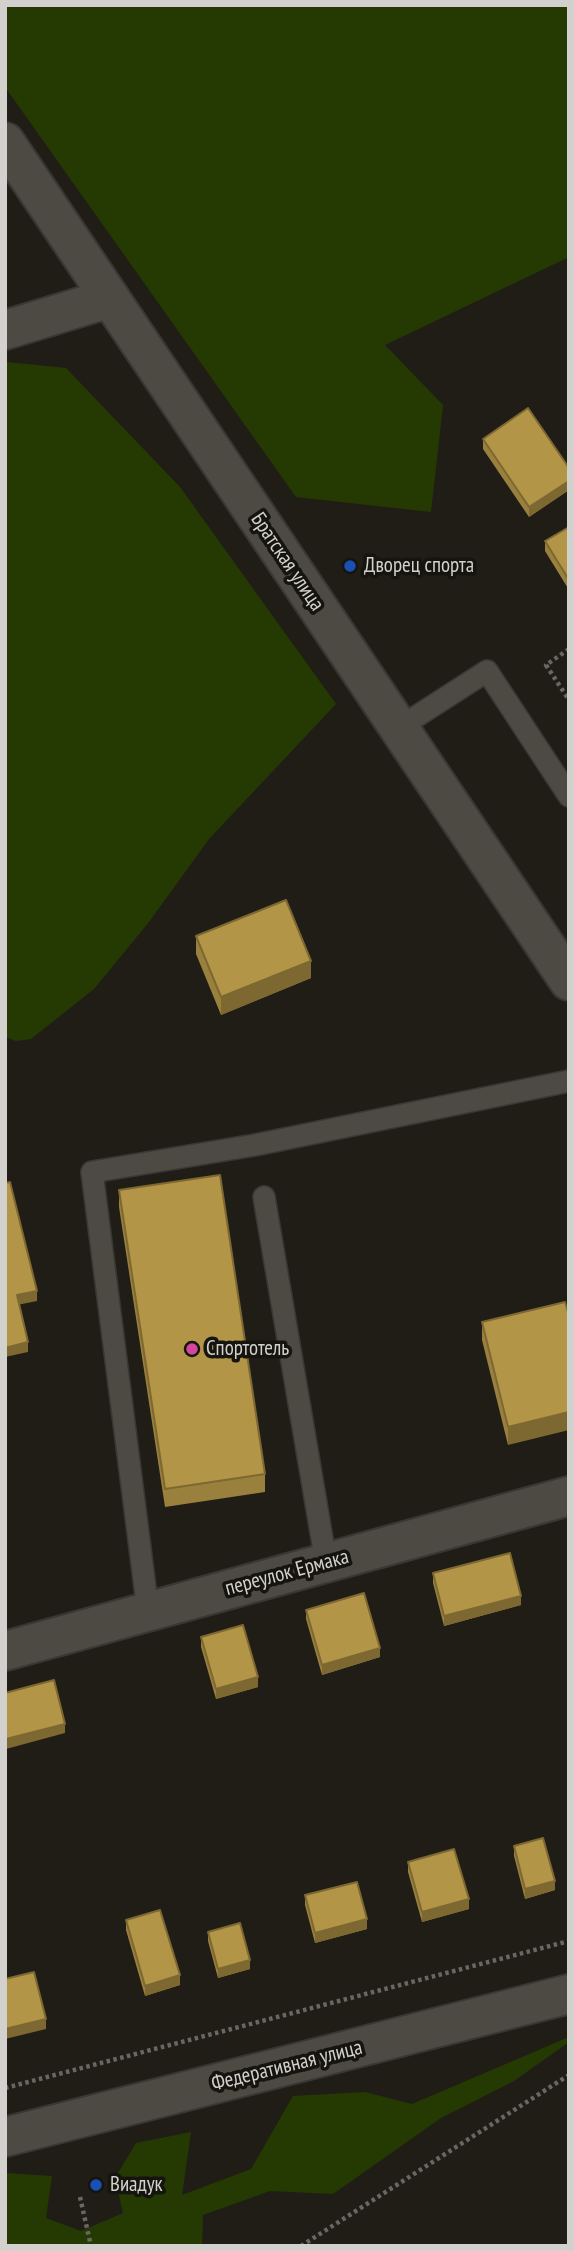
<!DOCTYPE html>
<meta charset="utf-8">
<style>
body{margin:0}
#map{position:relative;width:574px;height:2251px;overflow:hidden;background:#201d17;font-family:"PT Sans Narrow",sans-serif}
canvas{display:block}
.frame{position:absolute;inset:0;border:7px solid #d3d1cd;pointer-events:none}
</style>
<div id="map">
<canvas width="574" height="2251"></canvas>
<div class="frame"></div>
</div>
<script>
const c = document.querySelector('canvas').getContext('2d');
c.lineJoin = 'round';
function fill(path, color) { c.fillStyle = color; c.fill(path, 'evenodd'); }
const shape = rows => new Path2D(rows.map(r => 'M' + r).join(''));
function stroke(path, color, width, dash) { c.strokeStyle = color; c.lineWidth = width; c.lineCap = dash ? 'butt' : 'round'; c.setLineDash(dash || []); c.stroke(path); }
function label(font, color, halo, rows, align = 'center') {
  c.font = font + ' "PT Sans Narrow",sans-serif'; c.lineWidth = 7; c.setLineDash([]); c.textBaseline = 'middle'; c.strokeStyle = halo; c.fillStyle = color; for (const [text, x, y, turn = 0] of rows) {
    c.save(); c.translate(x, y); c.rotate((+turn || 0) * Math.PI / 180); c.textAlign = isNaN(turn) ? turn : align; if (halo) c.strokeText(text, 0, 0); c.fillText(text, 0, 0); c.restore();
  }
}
const green = shape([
 [5,5,569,5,569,257,385,345,443,405,431,512,296,497,5,87],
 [7,362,66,368,180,487,336,704,209,839,149,922,94,989,31,1039,16,1041,5,1037],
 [569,2037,569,2042,514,2081,441,2118,333,2194,270,2191,203,2215,202,2246,5,2246,5,2173,52,2176,46,2218,81,2231,123,2213,115,2178,136,2143,191,2132,182,2195,251,2169,293,2096,365,2092,412,2104]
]);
const path = shape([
 [569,649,546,665,569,700],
 [5,2088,569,1941],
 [80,2197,91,2246],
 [301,2246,569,2075]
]);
const lane = shape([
 [400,727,487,671,569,796],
 [264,1197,326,1562],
 [148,1611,92,1172,255,1145,569,1081]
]);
const street = shape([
 [5,330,110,298],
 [5,1651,569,1496]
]);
const secondary = shape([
 [5,142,569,981],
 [5,2137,569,1994]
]);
const wall = shape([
 [483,439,569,468,569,490,529,517,483,449],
 [569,527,569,590,545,551,545,541],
 [196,936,311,978,221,1015,196,954],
 [119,1190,265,1474,265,1492,165,1507,119,1207],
 [565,1302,508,1445,482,1340,482,1322],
 [433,1573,521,1605,444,1626,433,1583],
 [306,1610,380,1657,322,1675,306,1619],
 [201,1637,258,1687,216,1699,201,1647],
 [514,1846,555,1890,525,1899,514,1856],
 [408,1862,469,1909,422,1922,408,1872],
 [305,1895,367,1929,315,1943,305,1905],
 [126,1920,180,1985,145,1996,126,1930],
 [208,1932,250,1969,218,1978,208,1941]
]);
const shadedWall = shape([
 [569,481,569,490,529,517,529,507],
 [311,961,311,978,221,1015,221,997],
 [37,1291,37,1301,17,1305,17,1295],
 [28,1342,28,1352,5,1357,5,1348],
 [569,1412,569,1430,508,1445,508,1427],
 [521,1596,521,1605,444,1626,444,1616],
 [380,1648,380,1657,322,1675,322,1665],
 [258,1677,258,1687,216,1699,216,1689],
 [65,1724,65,1733,6,1749,6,1739],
 [555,1881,555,1890,525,1899,525,1889],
 [469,1899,469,1909,422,1922,422,1912],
 [367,1919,367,1929,315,1943,315,1933],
 [250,1960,250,1969,218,1978,218,1969],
 [180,1975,180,1985,145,1996,145,1986],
 [46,2019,46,2029,5,2039,5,2029]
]);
const building = shape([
 [528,408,569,468,569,481,529,507,483,439,528,408],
 [569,527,569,580,545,541,569,527],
 [286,900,311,961,221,997,196,936,286,900],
 [220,1175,265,1474,165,1489,119,1190,220,1175],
 [10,1182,37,1291,17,1295,28,1342,5,1348,5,1183,10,1182],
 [565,1302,569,1315,569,1412,508,1427,482,1322,565,1302],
 [510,1553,521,1596,444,1616,433,1573,510,1553],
 [364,1593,380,1648,322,1665,306,1610,364,1593],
 [243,1625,258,1677,216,1689,201,1637,243,1625],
 [54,1680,65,1724,6,1739,5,1693,54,1680],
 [543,1838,555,1881,525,1889,514,1846,543,1838],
 [454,1849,469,1899,422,1912,408,1862,454,1849],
 [357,1882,367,1919,315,1933,305,1895,357,1882],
 [160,1910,180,1975,145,1986,126,1920,160,1910],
 [240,1923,250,1960,218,1969,208,1932,240,1923],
 [34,1972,46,2019,5,2029,5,1979,34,1972]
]);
const markers = [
 [350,566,7,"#1a4fb4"],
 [192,1349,7,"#d1479c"],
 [96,2185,7,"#1a4fb4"]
];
const streetNames = [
 ["Братская улица",287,562,56],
 ["переулок Ермака",287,1573,-15],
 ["Федеративная улица",287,2066,-14]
];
const poiNames = [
 ["Дворец спорта",364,566],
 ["Спортотель",206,1349],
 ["Виадук",110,2185]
];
fill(green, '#253a02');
stroke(lane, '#393734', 24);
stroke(street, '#393734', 42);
stroke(secondary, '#393734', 42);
stroke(path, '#6a6762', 4.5, [3.5, 3.5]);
stroke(lane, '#4d4a43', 21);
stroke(street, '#4d4a43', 38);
stroke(secondary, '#4d4a43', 38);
fill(wall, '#9a803d');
fill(shadedWall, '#7d6832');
fill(building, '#b39547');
stroke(building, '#7d6832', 2);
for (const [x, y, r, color] of markers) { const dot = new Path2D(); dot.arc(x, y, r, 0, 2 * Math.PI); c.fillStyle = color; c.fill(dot); stroke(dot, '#16140e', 2.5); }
label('21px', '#d3d1cd', '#16140e', streetNames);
label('21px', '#d3d1cd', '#16140e', poiNames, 'left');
</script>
